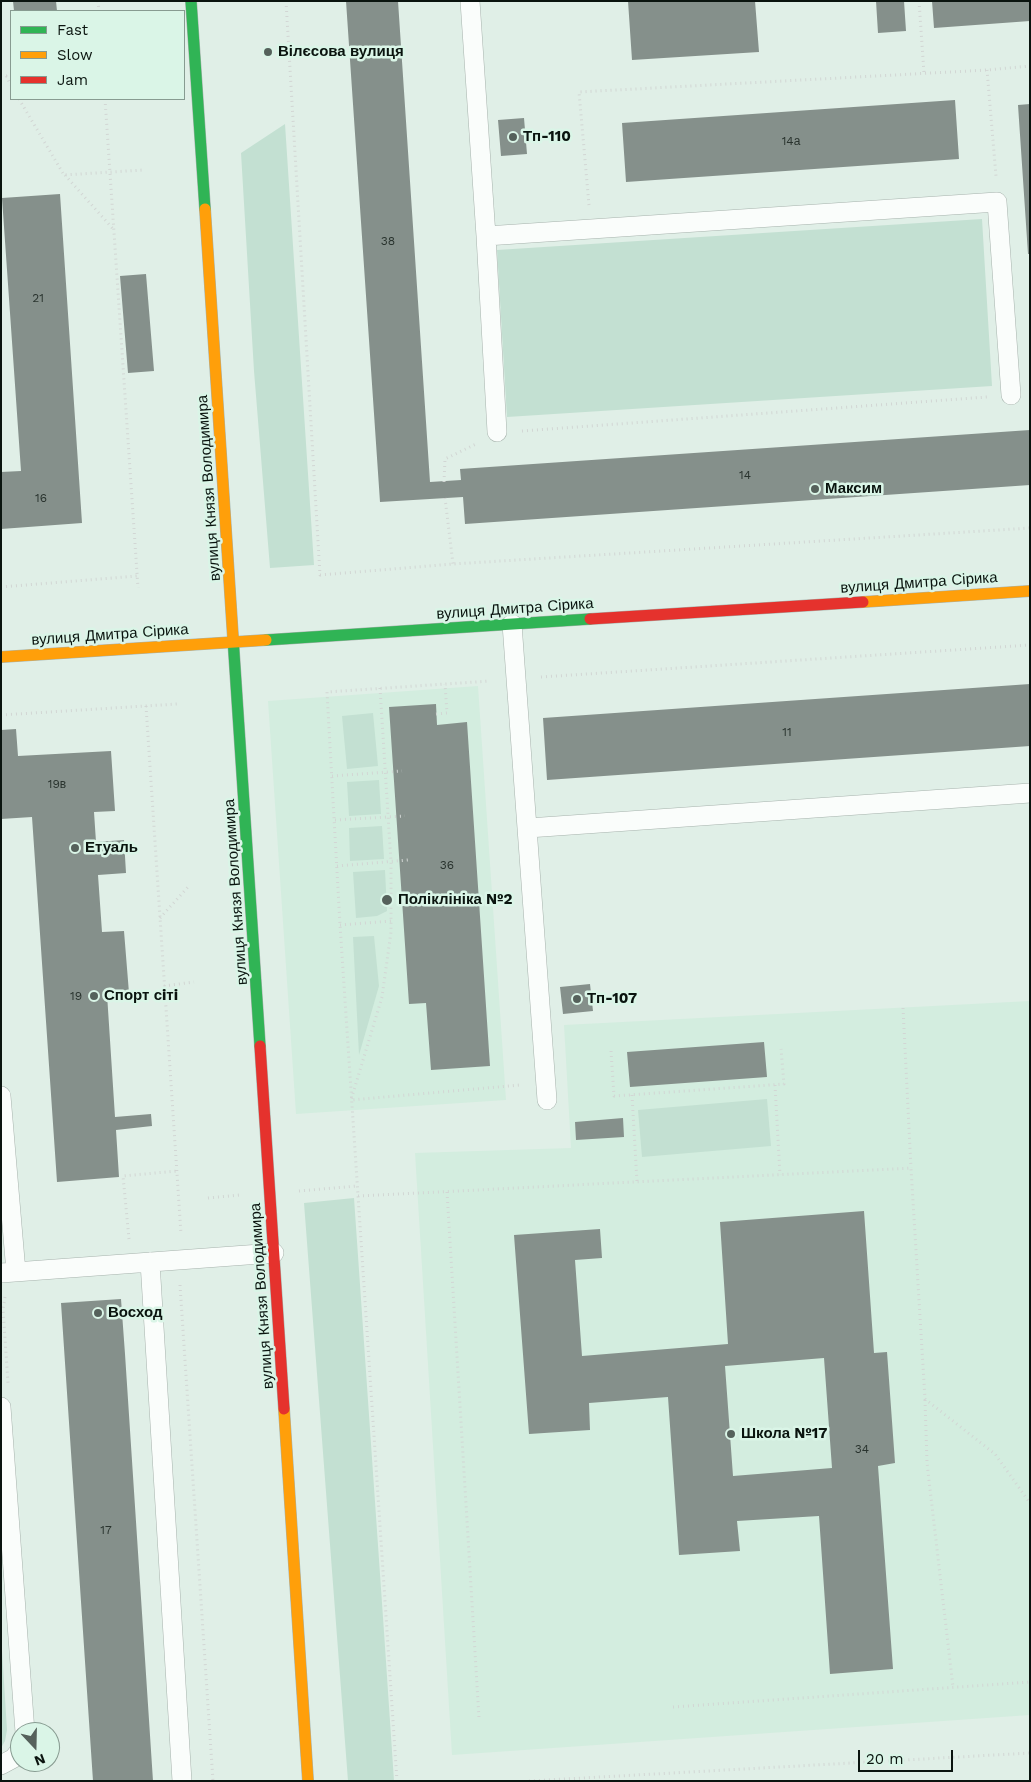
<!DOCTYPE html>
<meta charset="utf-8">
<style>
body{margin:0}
#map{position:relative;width:1031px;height:1782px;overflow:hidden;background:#e0efe7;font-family:"Work Sans",sans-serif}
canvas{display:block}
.frame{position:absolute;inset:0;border:2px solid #0a140f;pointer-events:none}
.legend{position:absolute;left:10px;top:10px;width:175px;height:90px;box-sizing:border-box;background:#daf5e7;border:1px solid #879b91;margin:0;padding:6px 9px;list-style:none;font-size:15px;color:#0a140f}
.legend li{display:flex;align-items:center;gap:10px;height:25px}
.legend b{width:25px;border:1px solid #879b91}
.north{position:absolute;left:10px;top:1722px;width:50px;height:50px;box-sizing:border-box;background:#daf5e7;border:1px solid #879b91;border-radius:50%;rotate:159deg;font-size:14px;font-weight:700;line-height:20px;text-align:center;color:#0a140f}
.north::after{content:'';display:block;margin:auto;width:18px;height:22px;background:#55615b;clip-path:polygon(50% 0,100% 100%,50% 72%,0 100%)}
.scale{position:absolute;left:858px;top:1750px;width:95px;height:22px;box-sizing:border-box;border:2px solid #0a140f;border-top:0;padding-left:6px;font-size:15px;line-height:18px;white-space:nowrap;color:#0a140f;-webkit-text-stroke:4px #daf5e7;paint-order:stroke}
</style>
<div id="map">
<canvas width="1031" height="1782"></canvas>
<div class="frame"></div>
<ul class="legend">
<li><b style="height:6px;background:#30b455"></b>Fast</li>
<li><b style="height:6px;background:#ff9f0a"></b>Slow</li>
<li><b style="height:6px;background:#e5322d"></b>Jam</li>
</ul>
<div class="north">N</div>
<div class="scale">20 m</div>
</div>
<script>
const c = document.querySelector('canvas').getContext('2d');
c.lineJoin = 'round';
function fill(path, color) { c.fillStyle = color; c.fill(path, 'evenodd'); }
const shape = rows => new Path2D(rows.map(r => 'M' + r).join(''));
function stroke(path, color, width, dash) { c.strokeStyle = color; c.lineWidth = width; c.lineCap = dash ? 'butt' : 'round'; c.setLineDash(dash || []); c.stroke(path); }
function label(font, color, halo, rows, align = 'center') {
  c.font = font + ' "Work Sans",sans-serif'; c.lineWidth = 5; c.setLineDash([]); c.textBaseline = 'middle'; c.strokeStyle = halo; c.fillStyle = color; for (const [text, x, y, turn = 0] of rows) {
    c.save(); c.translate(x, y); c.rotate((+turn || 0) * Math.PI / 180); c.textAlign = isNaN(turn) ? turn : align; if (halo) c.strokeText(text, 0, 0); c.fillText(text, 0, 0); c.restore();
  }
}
const built = shape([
 [478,686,506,1100,296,1114,268,701],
 [1030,1001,1030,1715,452,1755,415,1153,571,1148,564,1025]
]);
const green = shape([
 [285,124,314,565,270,568,254,371,241,153],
 [982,219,992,386,507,417,497,250],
 [373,713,378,766,347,769,342,716],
 [379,780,381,814,349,816,347,782],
 [382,826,384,859,350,861,349,828],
 [385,870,387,911,377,916,356,918,353,872],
 [374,936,379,986,359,1055,353,937],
 [767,1099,771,1146,642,1157,638,1110],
 [354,1198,384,1632,394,1781,348,1781,304,1203],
 [1,1634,7,1730,5,1741,1,1748]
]);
const building = shape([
 [13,1,56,1,57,11,14,11],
 [346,1,398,1,430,482,461,480,460,469,1030,430,1030,485,465,524,463,497,380,502],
 [628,1,755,1,759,52,632,60],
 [876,1,904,1,906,31,878,33],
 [932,1,1030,1,1030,21,934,28],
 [955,100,959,159,626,182,622,123],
 [1030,104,1030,254,1028,254,1018,105],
 [524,118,527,154,501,156,498,120],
 [60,194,82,523,1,529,1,472,21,471,2,198],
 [146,274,154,371,128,373,120,276],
 [1030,684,1030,746,547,780,543,718],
 [436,704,437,725,467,722,490,1066,431,1070,426,1003,409,1004,389,707],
 [16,729,18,756,111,751,115,811,94,812,96,842,124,840,126,873,98,875,102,932,124,931,129,993,107,994,115,1117,151,1114,152,1126,116,1130,119,1177,57,1182,32,817,1,819,1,730],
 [590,984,593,1011,563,1014,560,987],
 [764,1042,767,1077,630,1087,627,1052],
 [623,1118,624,1137,576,1140,575,1122],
 [864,1211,874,1353,887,1352,895,1463,878,1466,893,1669,830,1674,819,1516,737,1521,740,1551,679,1555,668,1397,589,1403,590,1430,529,1434,514,1235,600,1229,602,1258,575,1260,582,1356,728,1344,720,1222],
 [824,1358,832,1468,733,1476,725,1366],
 [121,1299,125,1354,153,1781,93,1781,61,1303]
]);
const path = shape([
 [98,1,99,11],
 [286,1,320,575,453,564,1030,528],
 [919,1,924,73],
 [987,70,996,176],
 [1,76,11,76],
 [6,76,11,85],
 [19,99,64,175,143,170],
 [105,99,138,588],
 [65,175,114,230],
 [589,205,579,92,987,70,1030,66],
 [522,431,987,397],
 [444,482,445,459,476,444],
 [445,498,453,564],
 [1,587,137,576],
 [541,677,1030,645],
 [380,688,391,862,391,932,382,997,351,1100,520,1085],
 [146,706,181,1234],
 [436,714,447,713,445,684],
 [1,715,177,704],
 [332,776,402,771],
 [335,820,405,816],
 [337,866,408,860],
 [160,918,188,887],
 [340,925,391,921],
 [164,986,194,982],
 [903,1008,911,1168],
 [611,1051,614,1096,784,1084,781,1049],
 [775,1085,780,1175],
 [632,1095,637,1182],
 [299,1191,357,1186],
 [447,1192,479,1718],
 [358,1196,911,1168,925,1399,995,1454,1030,1503],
 [208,1198,240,1195],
 [129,1239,123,1176,177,1171],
 [180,1285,213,1781],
 [5,1297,3,1309,8,1383],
 [925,1400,927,1463,953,1687],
 [673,1707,1030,1682],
 [397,1781,340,925,327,692,490,681],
 [529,1781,1030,1753]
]);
const lane = shape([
 [470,1,486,236,997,202,1011,395],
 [486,236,497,432],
 [512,624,547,1100],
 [528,828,1030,793],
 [1,1096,16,1272],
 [150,1262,182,1781],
 [1,1273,274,1253],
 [1,1407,25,1732],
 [1,1765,14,1758,20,1750]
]);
const fast = shape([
 [191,1,205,209],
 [233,638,260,1046],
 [266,640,590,619]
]);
const slow = shape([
 [205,209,233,638],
 [863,602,1030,591],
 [1,657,266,640],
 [284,1409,308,1781]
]);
const jam = shape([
 [590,619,863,602],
 [260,1046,284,1409]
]);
const markers = [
 [268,52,5,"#55615b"],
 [513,137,5,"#55615b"],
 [815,489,5,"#55615b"],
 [75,848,5,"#55615b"],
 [387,900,6,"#55615b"],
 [94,996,5,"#55615b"],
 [577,999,5,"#55615b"],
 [98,1313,5,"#55615b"],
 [731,1434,5,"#55615b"]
];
const numberNames = [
 ["14а",791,141],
 ["38",388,241],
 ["21",38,298],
 ["14",745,475],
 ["16",41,498],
 ["11",787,732],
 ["19в",57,784],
 ["36",447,865],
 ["19",76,996],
 ["34",862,1449],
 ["17",106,1530]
];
const poiNames = [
 ["Вілєсова вулиця",278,52],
 ["Тп-110",523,137],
 ["Максим",825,489],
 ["Етуаль",85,848],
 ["Поліклініка №2",398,900],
 ["Спорт сiтi",104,996],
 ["Тп-107",587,999],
 ["Восход",108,1313],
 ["Школа №17",741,1434]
];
const streetNames = [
 ["вулиця Князя Володимира",209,488,-94],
 ["вулиця Дмитра Сірика",919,583,-4],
 ["вулиця Дмитра Сірика",515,609,-4],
 ["вулиця Дмитра Сірика",110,635,-4],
 ["вулиця Князя Володимира",236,892,-94],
 ["вулиця Князя Володимира",262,1296,-94]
];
fill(built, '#d3eddf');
fill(green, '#c3e0d2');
fill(building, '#85908b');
stroke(lane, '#a6b2ac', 20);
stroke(fast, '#a6b2ac', 12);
stroke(slow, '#a6b2ac', 12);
stroke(jam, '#a6b2ac', 12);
stroke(path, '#d2d6d4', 3, [1, 4]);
stroke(lane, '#fafdfb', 19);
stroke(fast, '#30b455', 11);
stroke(slow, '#ff9f0a', 11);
stroke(jam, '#e5322d', 11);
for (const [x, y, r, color] of markers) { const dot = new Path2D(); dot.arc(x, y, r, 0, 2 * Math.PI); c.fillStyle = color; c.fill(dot); stroke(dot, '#daf5e7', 2); }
label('12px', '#29332e', null, numberNames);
label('bold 15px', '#0a140f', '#daf5e7', poiNames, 'left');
label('15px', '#0a140f', '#daf5e7', streetNames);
</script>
